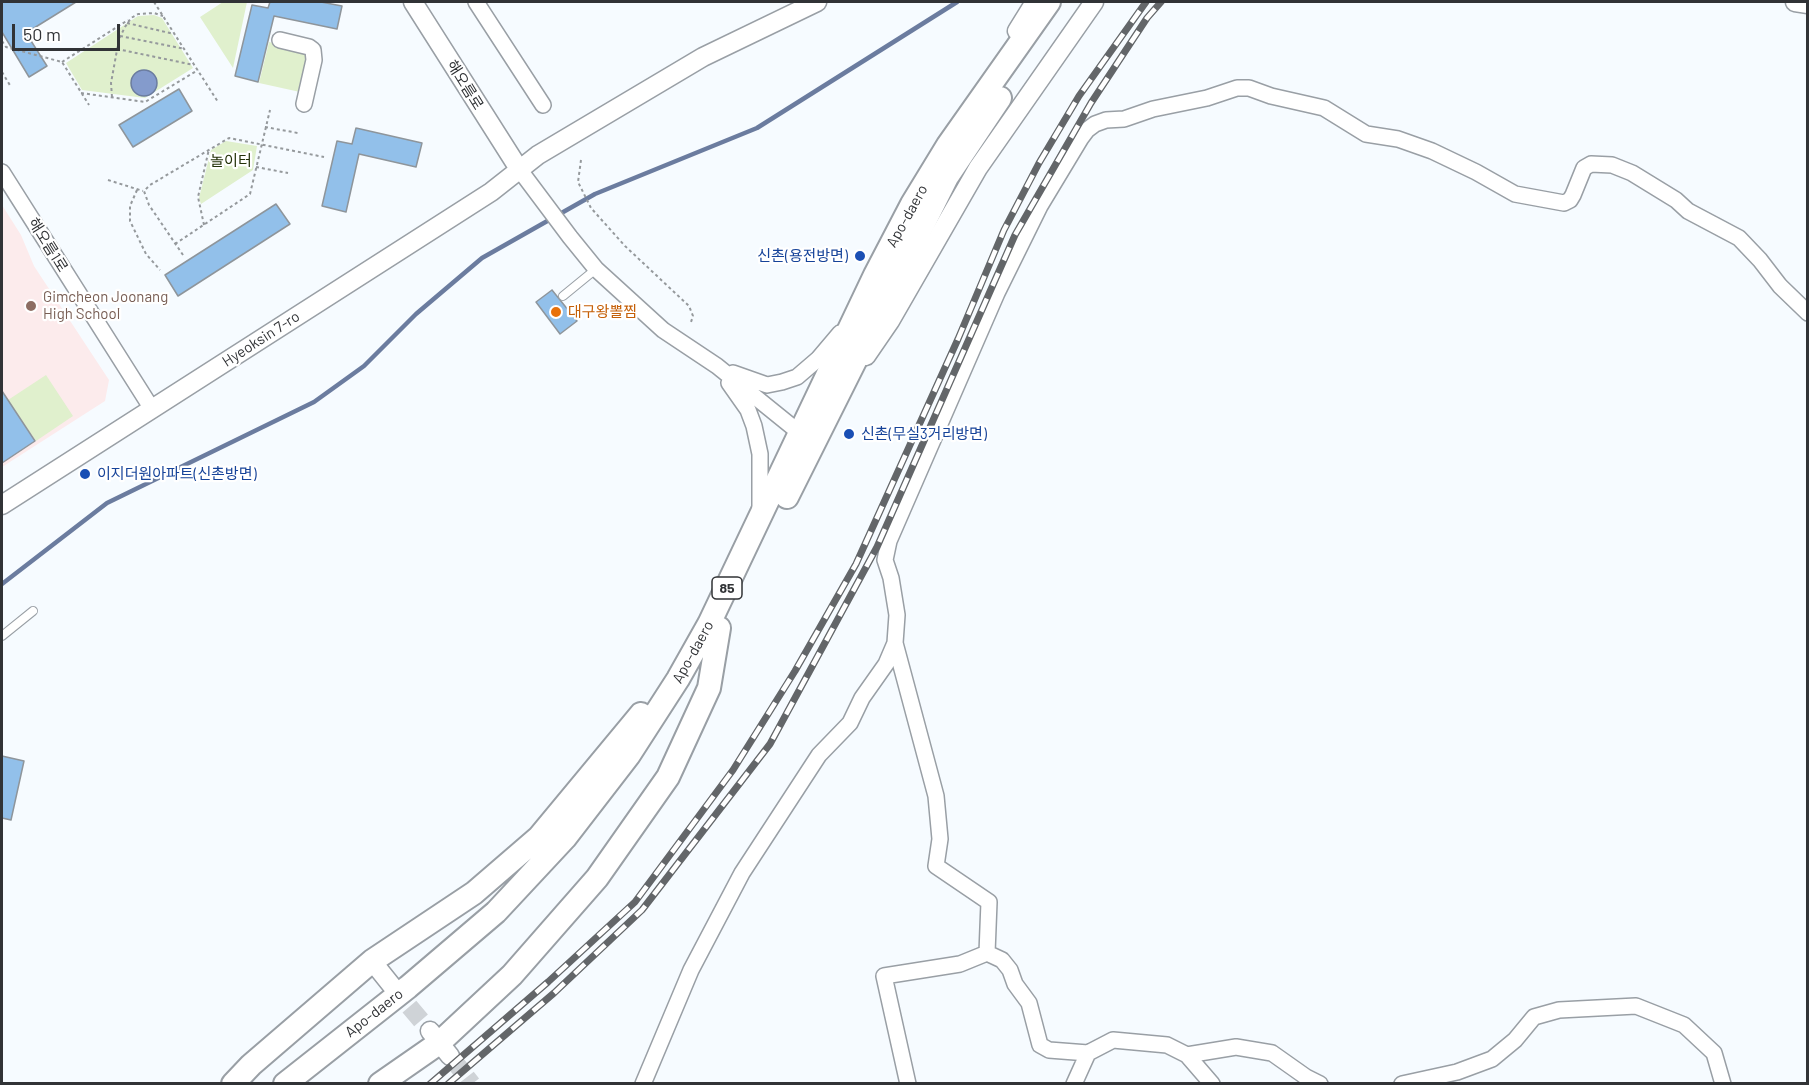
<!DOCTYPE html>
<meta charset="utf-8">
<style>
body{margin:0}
#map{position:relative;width:1809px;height:1085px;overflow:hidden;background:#f6fbff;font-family:Barlow,sans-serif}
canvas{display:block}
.frame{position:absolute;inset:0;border:3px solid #313336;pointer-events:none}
.scale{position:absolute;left:12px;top:24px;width:108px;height:27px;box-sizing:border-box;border:3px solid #313336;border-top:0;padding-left:8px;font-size:18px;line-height:21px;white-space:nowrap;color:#313336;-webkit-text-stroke:4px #fff;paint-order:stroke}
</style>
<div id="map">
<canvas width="1809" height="1085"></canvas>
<div class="frame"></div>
<div class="scale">50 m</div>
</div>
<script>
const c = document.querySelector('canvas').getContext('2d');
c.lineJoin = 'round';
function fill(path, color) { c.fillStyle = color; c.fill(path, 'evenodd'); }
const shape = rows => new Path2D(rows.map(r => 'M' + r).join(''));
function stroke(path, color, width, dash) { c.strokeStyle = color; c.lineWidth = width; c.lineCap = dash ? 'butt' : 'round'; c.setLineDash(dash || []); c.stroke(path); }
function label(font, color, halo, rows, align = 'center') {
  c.font = font + ' Barlow,"Noto Sans KR",sans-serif'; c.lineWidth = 4.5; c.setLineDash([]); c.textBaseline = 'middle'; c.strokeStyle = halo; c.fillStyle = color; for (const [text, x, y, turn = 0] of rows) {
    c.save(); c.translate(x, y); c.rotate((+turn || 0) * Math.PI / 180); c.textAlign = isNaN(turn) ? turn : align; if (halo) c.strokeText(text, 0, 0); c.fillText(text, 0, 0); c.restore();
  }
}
const education = shape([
 [2,205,21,235,34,266,109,380,105,401,2,467]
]);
const green = shape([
 [223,2,247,2,233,68,200,17],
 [154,15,162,18,193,68,145,98,82,90,66,63,138,16],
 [269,42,303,50,307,53,308,59,300,92,259,83],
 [226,141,257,146,253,170,201,204,199,198,211,150],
 [46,375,73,416,36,441,8,400]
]);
const water = shape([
 '131 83a13 13 0 1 1 26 0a13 13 0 1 1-26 0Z'
]);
const stream = shape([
 [2,584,107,503,314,402,364,366,416,314,482,258,595,194,757,128,957,2]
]);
const building = shape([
 [2,2,76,2,26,33,47,66,29,77,2,32,2,2],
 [270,2,321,2,342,6,337,29,274,16,258,82,235,76,252,5,268,8,270,2],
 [179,89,192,111,133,147,119,125,179,89],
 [356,128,422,143,416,167,359,154,346,212,322,206,337,141,352,144,356,128],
 [276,204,290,224,178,296,165,275,276,204],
 [552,290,577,321,560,334,536,302,552,290],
 [2,391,35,441,2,463,2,391],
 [2,756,24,761,11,820,2,818,2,756]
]);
const tertiaryTunnel = shape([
 [392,986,430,1031],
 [450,1056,472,1084]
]);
const path = shape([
 [154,2,218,102],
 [127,23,174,34],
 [120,36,185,49],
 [2,41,6,47,62,62,89,105],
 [117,49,194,65],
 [62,62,128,20],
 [2,72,11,87],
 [81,93,145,102,198,70],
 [112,97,111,83,119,39,125,27,131,18,138,14,154,13,163,16],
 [265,127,298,133],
 [581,160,578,182,591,208,625,246,689,306,693,316,691,322],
 [256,167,288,173],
 [108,180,143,191],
 [137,190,130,206,130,221,146,254,160,270],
 [204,225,198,197,209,149],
 [175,244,250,194,270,110],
 [183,255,149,205,144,191,150,185,229,138,324,157]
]);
const service = shape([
 [563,296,596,269],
 [2,636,33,611]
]);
const minor = shape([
 [476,2,543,105],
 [280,40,309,47,313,50,314,60,304,104],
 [519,169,570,237,596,269,663,330,717,366,806,438],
 [2,172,152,409],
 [733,373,767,385,782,382,797,377,818,359,840,333],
 [729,383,748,410,754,426,760,454,760,511],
 [895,643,936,796,940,839,936,866,989,902,987,953,960,964,884,976,908,1084],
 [987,953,1002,960,1010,970,1015,984,1029,1003,1040,1045,1049,1050,1088,1053],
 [1187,1055,1236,1047,1272,1053,1306,1077,1320,1084],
 [643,1084,691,970,742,873,819,755,850,723,862,698,886,664,895,643,897,615,891,578,885,560,889,541,997,293,1040,206,1081,138,1087,130,1095,124,1106,120,1124,119,1153,109,1207,98,1237,88,1249,88,1271,96,1324,108,1366,134,1398,139,1432,151,1476,172,1515,194,1564,203,1570,200,1573,195,1584,168,1591,164,1612,165,1632,173,1676,200,1688,211,1739,238,1760,260,1780,286,1808,313],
 [1074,1084,1088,1053,1113,1040,1167,1045,1187,1055,1212,1084],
 [1402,1084,1457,1072,1492,1059,1515,1040,1534,1017,1559,1010,1636,1006,1684,1025,1714,1053,1723,1084]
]);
const tertiary = shape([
 [413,2,519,169],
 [1795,2,1808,4],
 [1017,31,1035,2],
 [866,356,890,321,978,168,1094,2],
 [2,505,491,192,538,155,703,57,817,2],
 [372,961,392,986],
 [430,1031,450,1056]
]);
const primary = shape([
 [787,497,947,177,1000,98],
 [233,1084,251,1065,372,961,474,893,539,837,641,714],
 [285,1084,408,987,496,912,565,838,629,755,678,679,709,624,875,275,912,204,948,145,1049,2],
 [380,1084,439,1043,512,975,597,878,668,777,709,688,719,628]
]);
const rail = shape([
 [430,1084,548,982,635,902,733,770,795,671,856,564,958,339,1004,230,1039,163,1079,96,1146,2],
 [448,1084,554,993,642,910,770,744,877,547,1015,235,1091,103,1147,18,1161,2]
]);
const markers = [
 [860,256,6,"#1a4fb4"],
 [31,306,6,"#8d6e63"],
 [556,312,6,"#e8710a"],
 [849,434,6,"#1a4fb4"],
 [85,474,6,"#1a4fb4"]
];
const shields = [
 [727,588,30]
];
const shieldNames = [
 ["85",727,588]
];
const streetNames = [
 ["해오름로",465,85,58],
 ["Apo-daero",907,216,-61],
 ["해오름1로",48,245,58],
 ["Hyeoksin 7-ro",261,339,-33],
 ["Apo-daero",693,652,-61],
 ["Apo-daero",374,1013,-38]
];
const parkNames = [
 ["놀이터",231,161]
];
const transitNames = [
 ["신촌(용전방면)",848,256,"right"],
 ["신촌(무실3거리방면)",861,434],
 ["이지더원아파트(신촌방면)",97,474]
];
const educationNames = [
 ["Gimcheon Joonang",43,297],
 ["High School",43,314]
];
const foodNames = [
 ["대구왕뽈찜",568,312]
];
fill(education, '#fcebec');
fill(green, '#e0f0cd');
fill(water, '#849bcc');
stroke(water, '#6b7c9f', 1.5);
stroke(stream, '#6b7c9f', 4.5);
fill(building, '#92c0ea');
stroke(building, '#8e959b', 1.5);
stroke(tertiaryTunnel, '#cfd3d7', 18, [18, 9]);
stroke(service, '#999fa5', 10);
stroke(minor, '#999fa5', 18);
stroke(tertiary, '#999fa5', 21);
stroke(primary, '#999fa5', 26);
stroke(path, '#95999c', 2, [3, 3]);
stroke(service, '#fff', 8);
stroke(minor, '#fff', 15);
stroke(tertiary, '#fff', 18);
stroke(primary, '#fff', 22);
stroke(rail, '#636669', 7);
stroke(rail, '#fff', 4.5, [14]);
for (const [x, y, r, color] of markers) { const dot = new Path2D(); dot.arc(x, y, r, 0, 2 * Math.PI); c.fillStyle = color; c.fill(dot); stroke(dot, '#fff', 2); }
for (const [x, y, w] of shields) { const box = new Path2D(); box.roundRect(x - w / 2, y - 11, w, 22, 4.5); c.fillStyle = '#fff'; c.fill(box); stroke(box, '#313336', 1.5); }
label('bold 14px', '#313336', null, shieldNames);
label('15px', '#313336', '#fff', streetNames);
label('15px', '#233109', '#fff', parkNames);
label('15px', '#164399', '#fff', transitNames, 'left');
label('15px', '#785e54', '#fff', educationNames, 'left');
label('15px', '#c56008', '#fff', foodNames, 'left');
</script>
